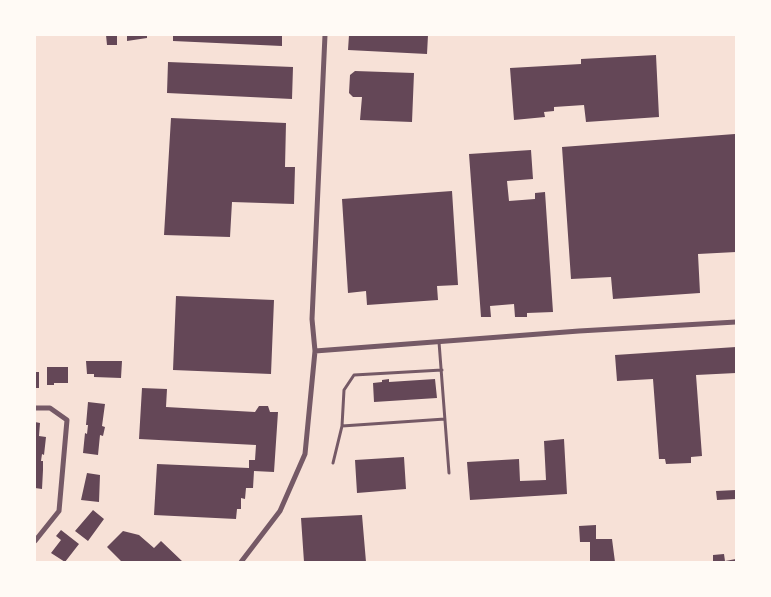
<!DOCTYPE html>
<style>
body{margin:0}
#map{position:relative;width:771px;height:597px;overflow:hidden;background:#f7e1d7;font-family:Arial,sans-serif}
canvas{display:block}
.frame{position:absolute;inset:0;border:36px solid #fffaf5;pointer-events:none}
</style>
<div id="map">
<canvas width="771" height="597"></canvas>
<div class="frame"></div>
</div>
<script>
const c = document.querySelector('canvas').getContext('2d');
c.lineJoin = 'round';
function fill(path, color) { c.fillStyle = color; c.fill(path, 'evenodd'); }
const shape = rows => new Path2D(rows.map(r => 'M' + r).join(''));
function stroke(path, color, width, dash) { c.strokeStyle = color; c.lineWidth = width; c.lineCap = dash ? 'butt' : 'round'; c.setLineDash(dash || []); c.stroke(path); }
const building = shape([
 [106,35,117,35,117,45,107,45],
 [127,35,147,35,147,38,127,41],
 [173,35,282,35,282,46,173,41],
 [349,35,428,35,427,54,348,50],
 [656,55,659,117,586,122,584,105,554,107,554,111,544,112,545,117,514,120,510,68,581,64,581,59],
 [168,62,293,67,292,99,167,93],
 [355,71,414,73,412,122,360,120,362,97,353,97,349,93,350,75],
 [171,118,286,123,285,167,295,167,294,204,232,202,230,237,164,235],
 [735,134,736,252,698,254,700,293,613,299,611,277,571,279,562,147],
 [531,150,533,179,507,181,509,201,535,199,535,193,545,192,553,312,527,313,527,317,515,317,514,304,490,306,491,317,481,317,469,154],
 [452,191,458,285,437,286,438,300,367,305,366,291,348,293,342,199],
 [176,296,274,300,271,374,173,370],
 [736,347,736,373,696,375,702,456,691,457,691,463,666,464,665,459,659,459,653,379,617,381,615,355],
 [86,361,122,361,121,378,94,377,94,374,87,374],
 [47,367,68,367,68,383,54,383,54,385,47,385],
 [35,372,39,372,39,388,35,388],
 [389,379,389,382,435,379,437,398,374,402,373,383,382,382,382,380],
 [142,388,167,389,166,407,255,412,259,406,268,406,270,412,278,412,274,472,254,471,253,488,246,488,245,499,241,498,241,509,237,509,236,519,154,515,157,464,249,468,249,460,255,460,256,445,139,439],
 [88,402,105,404,102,426,105,427,103,436,100,435,98,455,83,453,85,433,87,434,88,425,86,425],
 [35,422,40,423,39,436,46,437,44,455,42,454,41,461,43,461,43,470,42,489,35,488],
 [564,439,567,494,470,500,467,462,519,459,520,481,546,480,544,441],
 [404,457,406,489,357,493,355,460],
 [87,473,100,475,99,502,81,500],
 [736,490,736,499,717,500,716,491],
 [93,510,104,519,88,541,75,531],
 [362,515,366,562,304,562,301,518],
 [596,525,596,539,612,539,615,562,590,562,590,542,580,542,579,526],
 [61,530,79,544,65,562,51,553,61,540,56,536],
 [123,531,139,535,154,548,161,541,183,562,122,562,107,547],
 [724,554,725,561,736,559,736,562,713,562,713,555]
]);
const service = shape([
 [439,342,449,473],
 [342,426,344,390,354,375,442,370],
 [333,463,342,426,445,419]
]);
const minor = shape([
 [315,351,579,331,736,322],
 [35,408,50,408,67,420,59,511,35,541],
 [241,562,280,511,305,454,315,351,312,319,325,35]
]);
fill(building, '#644757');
stroke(service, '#755966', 3);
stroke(minor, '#755966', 5);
</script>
